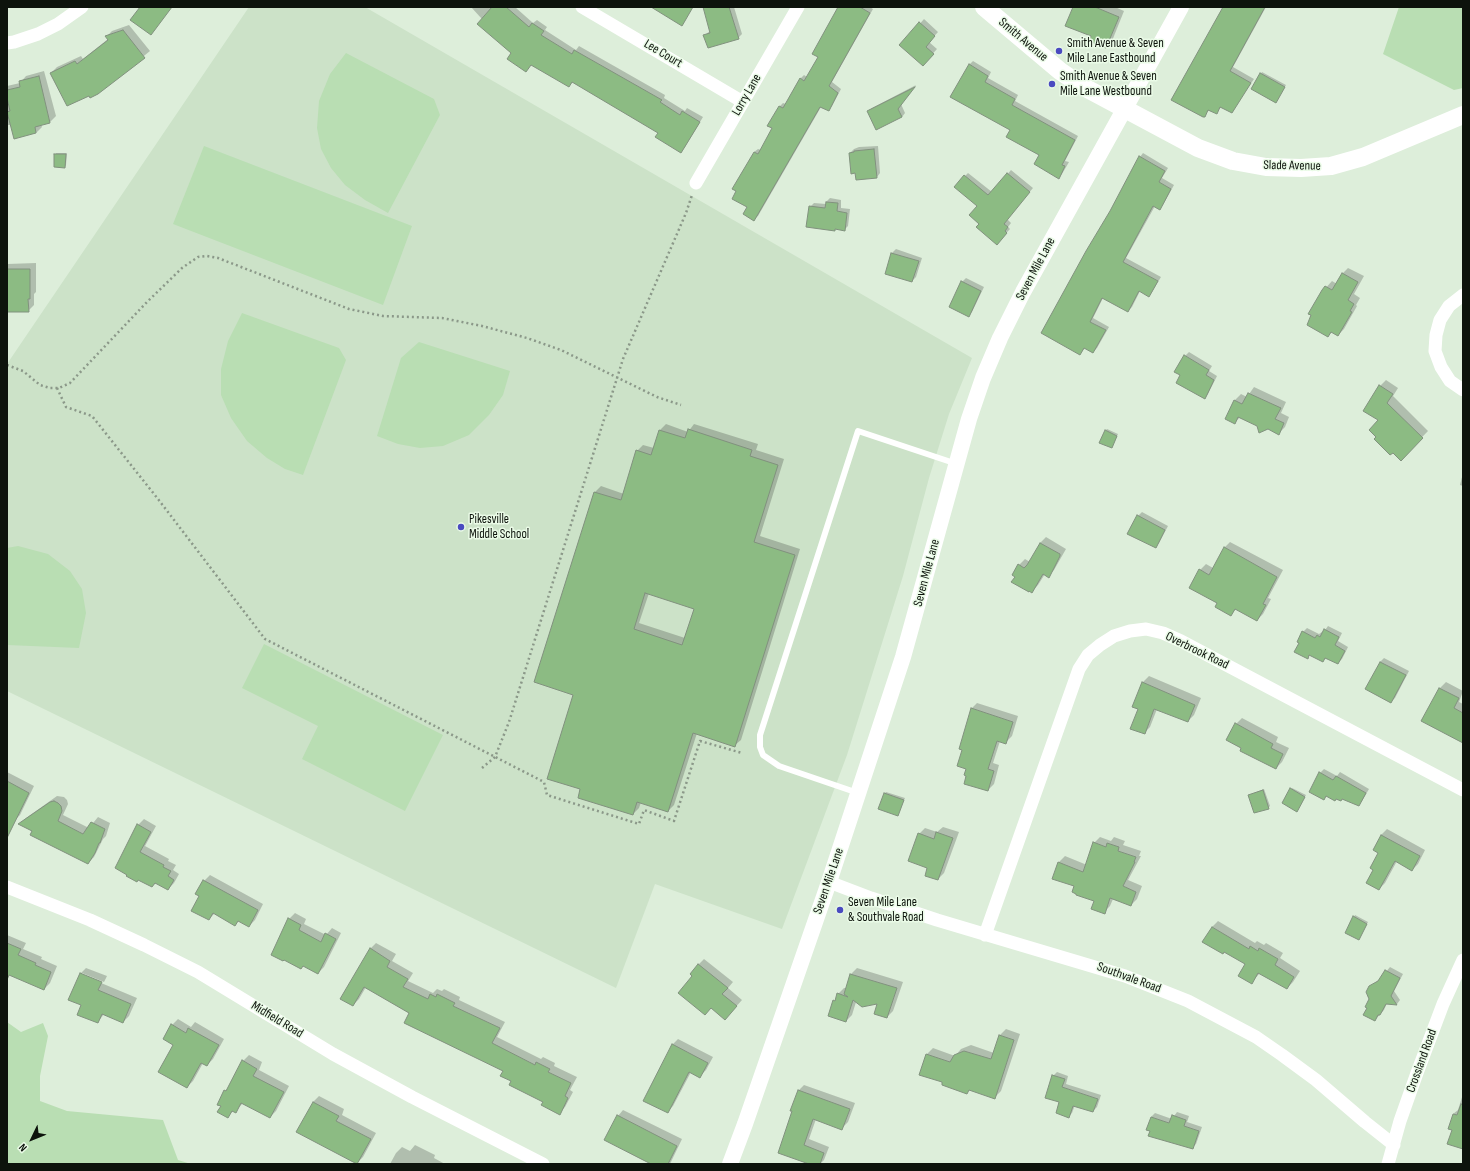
<!DOCTYPE html>
<style>
body{margin:0}
#map{position:relative;width:1470px;height:1171px;overflow:hidden;background:#ddeeda;font-family:"Sofia Sans Condensed",sans-serif}
canvas{display:block}
.frame{position:absolute;inset:0;border:8px solid #0d130c;pointer-events:none}
.north{position:absolute;left:12px;top:1119px;width:40px;height:40px;-webkit-text-stroke:3px #eafbe7;paint-order:stroke;rotate:227deg;font-size:11px;font-weight:700;line-height:16px;text-align:center;color:#0d130c}
.north::after{content:'';display:block;margin:auto;width:14px;height:18px;background:#0d130c;clip-path:polygon(50% 0,100% 100%,50% 72%,0 100%)}
</style>
<div id="map">
<canvas width="1470" height="1171"></canvas>
<div class="frame"></div>
<div class="north">N</div>
</div>
<script>
const c = document.querySelector('canvas').getContext('2d');
c.lineJoin = 'round';
function fill(path, color) { c.fillStyle = color; c.fill(path, 'evenodd'); }
const shape = rows => new Path2D(rows.map(r => 'M' + r).join(''));
function stroke(path, color, width, dash) { c.strokeStyle = color; c.lineWidth = width; c.lineCap = dash ? 'butt' : 'round'; c.setLineDash(dash || []); c.stroke(path); }
function label(font, color, halo, rows, align = 'center') {
  c.font = font + ' "Sofia Sans Condensed",sans-serif'; c.lineWidth = 3; c.setLineDash([]); c.textBaseline = 'middle'; c.strokeStyle = halo; c.fillStyle = color; for (const [text, x, y, turn = 0] of rows) {
    c.save(); c.translate(x, y); c.rotate((+turn || 0) * Math.PI / 180); c.textAlign = isNaN(turn) ? turn : align; if (halo) c.strokeText(text, 0, 0); c.fillText(text, 0, 0); c.restore();
  }
}
const built = shape([
 [249,7,365,7,972,358,949,414,929,478,903,576,847,755,782,929,655,884,616,988,7,691,7,364]
]);
const green = shape([
 [1399,7,1463,7,1463,88,1454,90,1383,54],
 [346,53,434,99,440,115,388,213,365,200,345,185,331,168,321,149,317,128,319,101,330,74],
 [204,146,412,226,383,305,173,224],
 [242,313,339,348,346,360,303,475,285,469,267,458,247,441,231,418,221,395,221,369,228,341],
 [419,342,510,371,503,395,489,415,469,435,443,446,420,448,398,444,377,436,401,358],
 [18,546,48,554,70,571,82,589,86,613,79,648,7,645,7,548],
 [264,644,443,735,405,811,302,759,318,726,242,688],
 [7,1022,21,1032,43,1023,48,1036,40,1076,40,1101,67,1111,163,1120,178,1160,191,1164,7,1164]
]);
const shadow = shape([
 [471,7,515,7,533,23,537,20,547,27,545,30,576,50,579,46,665,95,664,98,685,111,687,108,703,117,685,147,681,152,659,132,573,82,569,86,532,64,526,71,513,53],
 [714,7,734,7,742,34,738,38,705,35,711,30],
 [840,7,870,7,873,9,832,82,841,89,832,106,828,110,821,107,758,216,754,219,748,206,754,152,758,149,761,150,773,128,780,106,783,103,786,104,800,79,804,75,807,77,819,57],
 [1074,7,1115,7,1124,11,1112,41,1106,47,1092,36],
 [1224,7,1266,7,1233,67,1254,79,1231,112,1222,106,1216,113,1210,109,1204,116],
 [924,19,938,32,929,42,937,49,926,61,901,45],
 [129,25,150,51,98,93,51,73,57,67,81,56,83,59,108,39,107,36,112,31],
 [973,61,991,72,988,78,1018,95,1015,101,1078,136,1065,161,1069,162,1062,174,1059,178,1041,155,1011,130,969,65],
 [44,71,56,116,50,122,41,124,42,127,36,133,12,125,7,125,7,86,20,83,26,76],
 [1262,72,1286,85,1276,102,1252,88],
 [916,85,901,104,905,113,902,117,868,111,872,108],
 [878,146,880,173,877,177,850,153,854,149,859,147],
 [56,153,67,153,66,165,65,167,55,155],
 [1143,153,1168,168,1162,178,1174,185,1163,205,1160,209,1155,206,1126,258,1161,277,1152,292,1149,296,1140,291,1132,307,1128,311,1103,298,1093,318,1109,327,1097,348,1093,352,1085,348,1080,354,1111,212,1140,157],
 [1011,170,1033,188,1007,219,1011,223,1008,227,1010,229,1000,240,980,224,979,206,965,176,968,173,992,192],
 [830,198,841,200,841,208,850,209,848,226,844,230,836,229,834,230,810,207,814,203,826,204,826,202],
 [896,249,922,258,916,277,912,281,886,273,892,253],
 [36,263,36,292,34,294,34,305,28,311,7,311,7,264],
 [1348,268,1364,276,1354,294,1360,298,1356,305,1357,306,1344,329,1338,335,1332,332,1328,336,1323,291,1332,281,1337,284,1342,274],
 [966,278,984,287,972,312,969,315,962,282],
 [1189,352,1212,366,1209,371,1217,376,1208,394,1205,398,1181,375,1185,356],
 [1386,380,1398,388,1393,396,1428,431,1401,459,1380,420,1364,410,1380,386],
 [1254,387,1286,402,1281,413,1289,417,1285,427,1279,433,1240,417,1235,423,1235,400,1241,394,1247,397],
 [666,424,688,432,694,424,758,444,756,450,784,459,760,536,800,549,741,740,735,745,697,733,674,805,668,811,641,802,639,808,633,814,582,789,575,694,595,492,601,486,624,494,637,451,643,445,654,448,660,430],
 [649,593,695,608,685,638,639,623],
 [1107,429,1118,434,1113,445,1106,430],
 [1463,473,1463,486,1460,485],
 [1142,512,1168,526,1159,543,1155,547,1138,516],
 [1046,537,1066,549,1054,570,1048,576,1045,574,1038,585,1032,591,1016,576,1019,565,1025,559,1030,562,1040,543],
 [1230,542,1283,570,1268,598,1271,599,1263,614,1257,620,1236,609,1231,615,1200,570,1206,564,1213,568,1224,548],
 [1328,626,1342,633,1338,641,1348,647,1342,659,1338,663,1327,657,1323,661,1310,655,1307,657,1300,643,1303,632,1307,628,1319,634,1322,632,1323,633],
 [1384,658,1409,671,1395,698,1391,702,1366,689,1380,662],
 [1149,676,1201,698,1194,715,1188,721,1157,709,1150,727,1144,733,1139,708,1134,706,1143,682],
 [1446,682,1463,691,1459,702,1463,704,1463,742,1423,720,1440,688],
 [977,703,1018,716,1012,736,1006,742,1000,741,993,763,999,765,994,784,988,790,967,769,971,709],
 [1242,718,1278,737,1276,742,1289,748,1282,762,1276,768,1242,748,1236,724],
 [1324,769,1337,776,1340,772,1369,789,1362,801,1358,805,1343,798,1327,795,1324,799,1320,773],
 [7,772,34,786,20,815,14,821,7,817],
 [1292,788,1306,795,1298,809,1291,789],
 [1264,789,1270,806,1268,808,1249,795],
 [886,792,905,798,898,814,885,793],
 [57,796,64,797,67,800,68,804,63,815,89,828,98,817,110,823,106,836,103,839,94,857,88,863,20,824,26,818],
 [144,819,156,826,145,846,169,859,168,861,176,865,173,870,179,874,174,883,168,889,156,883,152,886,139,879,138,825],
 [943,827,959,832,944,873,938,879,929,868,919,834,925,828,937,832],
 [1387,829,1425,850,1418,864,1412,870,1397,861,1385,883,1379,889,1375,869,1380,852,1381,835],
 [1100,837,1111,841,1114,837,1125,841,1123,845,1141,851,1139,856,1141,856,1128,880,1142,886,1137,899,1131,905,1113,899,1110,906,1104,912,1095,900,1075,886,1054,878,1059,862,1065,856,1087,865,1094,843],
 [210,875,263,904,255,920,249,926,239,920,235,925,215,913,209,919,200,896,204,881],
 [295,913,306,919,304,924,326,935,332,928,341,933,324,967,318,973,304,965,301,968,289,919],
 [1355,915,1368,922,1360,937,1354,917],
 [1218,921,1255,943,1257,941,1264,945,1266,943,1283,953,1280,958,1300,971,1293,982,1287,988,1260,973,1251,983,1247,964,1212,927],
 [7,935,26,943,23,949,42,957,41,959,57,966,50,983,44,989,7,971],
 [376,943,396,954,392,961,413,973,408,981,433,993,437,989,442,991,444,989,460,997,459,1000,505,1022,497,1037,541,1059,543,1057,555,1063,554,1066,577,1077,570,1090,573,1092,565,1107,559,1113,544,1101,513,1081,504,1070,366,987,359,999,353,1005,370,949],
 [704,959,733,982,728,988,742,1000,725,1019,693,976,698,965],
 [1390,967,1403,974,1394,991,1400,1000,1397,1004,1387,1003,1384,1010,1375,1020,1368,1008,1370,987,1381,978],
 [86,968,107,976,104,982,82,973,82,975,137,998,129,1016,123,1022,104,1014,98,1022,82,1005,80,974],
 [857,968,903,982,893,1011,887,1017,879,1003,856,1002,852,1015,846,1021,830,1015,838,994,844,988,846,988,851,974],
 [178,1019,191,1027,195,1022,224,1039,213,1059,207,1065,203,1063,193,1081,187,1087,174,1044,172,1025],
 [1006,1029,1020,1034,1001,1091,995,1097,970,1089,967,1092,944,1082,927,1054,933,1048,955,1056,961,1049,971,1045,994,1053,1000,1035],
 [678,1039,713,1057,706,1070,700,1076,691,1072,673,1106,667,1112,672,1045],
 [249,1055,262,1062,259,1070,289,1086,276,1111,270,1117,243,1103,235,1112,233,1111,228,1116,225,1091,230,1086,243,1061],
 [1057,1072,1068,1076,1066,1084,1101,1095,1097,1107,1093,1111,1075,1105,1072,1113,1069,1116,1060,1101,1053,1076],
 [804,1085,855,1103,848,1122,842,1128,816,1119,809,1139,829,1147,824,1160,820,1164,812,1164,779,1152,794,1111,798,1091],
 [1463,1094,1463,1145,1453,1129,1453,1114,1458,1110],
 [319,1096,344,1109,342,1115,376,1133,363,1157,357,1163,313,1102],
 [623,1110,682,1139,670,1164,654,1164,618,1116],
 [1177,1112,1189,1116,1187,1122,1202,1127,1196,1144,1192,1148,1151,1131,1151,1117,1155,1113,1172,1119],
 [415,1145,435,1155,434,1158,445,1164,390,1164,396,1153,402,1147,410,1151]
]);
const building = shape([
 [140,7,172,7,151,35,130,20,140,7],
 [492,7,506,7,529,27,532,23,544,31,541,35,572,54,574,50,662,100,660,102,680,115,682,111,700,122,681,153,655,137,658,133,572,82,569,87,531,65,526,72,507,59,511,53,477,24,492,7],
 [651,7,693,7,682,26,651,7],
 [703,7,729,7,739,39,708,48,703,35,710,33,703,7],
 [838,7,860,7,870,13,829,86,838,93,829,111,820,107,754,221,743,214,747,207,732,199,736,191,732,189,754,152,758,154,772,128,767,126,779,106,783,108,800,78,804,81,818,57,812,54,838,7],
 [1073,7,1095,7,1119,17,1106,48,1089,41,1091,36,1065,26,1073,7],
 [1223,7,1265,7,1230,71,1251,83,1232,113,1220,107,1217,114,1208,110,1205,117,1203,117,1171,100,1223,7],
 [919,22,935,36,926,47,934,54,923,66,899,45,919,22],
 [123,30,145,58,98,94,90,98,89,96,67,106,50,73,75,61,77,64,108,40,105,36,123,30],
 [969,64,988,76,985,82,1015,99,1012,105,1075,140,1062,165,1065,166,1059,179,1034,164,1039,155,1006,137,1010,130,950,97,969,64],
 [1260,73,1285,87,1276,103,1251,89,1260,73],
 [39,76,50,123,35,127,36,133,14,139,7,112,10,111,7,98,7,90,20,87,19,81,39,76],
 [915,87,898,109,902,117,876,130,867,111,915,87],
 [874,149,877,178,856,180,855,173,851,174,849,153,854,152,854,151,874,149],
 [54,154,66,154,65,168,54,167,54,154],
 [1139,156,1165,171,1159,182,1171,189,1160,210,1153,206,1123,262,1158,281,1149,297,1139,291,1128,312,1102,298,1090,322,1106,330,1093,353,1084,348,1080,355,1041,333,1086,251,1110,211,1139,156],
 [1007,173,1030,192,1004,224,1008,227,1005,231,1007,233,997,245,976,227,979,224,969,215,977,206,954,187,964,175,988,195,1007,173],
 [826,202,838,203,837,211,847,213,845,231,835,229,835,231,806,227,809,206,825,208,826,202],
 [891,253,919,261,912,282,885,274,891,253],
 [7,269,30,269,30,299,28,299,29,312,7,312,7,269],
 [1342,273,1358,282,1348,300,1354,304,1350,311,1352,312,1338,336,1331,332,1328,337,1307,325,1311,315,1308,314,1322,290,1325,286,1332,290,1342,273],
 [961,281,981,291,969,317,949,307,961,281],
 [1184,355,1209,370,1206,375,1214,380,1205,399,1176,383,1180,375,1174,372,1184,355],
 [1379,385,1393,394,1387,403,1423,438,1401,461,1393,453,1390,455,1374,439,1376,437,1369,430,1378,420,1363,411,1379,385],
 [1248,393,1281,408,1275,419,1284,423,1279,435,1268,429,1259,433,1257,426,1238,417,1235,424,1225,419,1234,400,1242,404,1248,393],
 [688,429,752,450,750,456,778,465,754,542,795,555,735,747,693,733,668,812,637,802,633,815,578,798,580,789,547,779,573,695,534,682,594,492,621,500,636,450,651,455,659,430,685,438,688,429],
 [645,593,694,609,682,645,634,629,645,593],
 [1105,430,1117,436,1112,448,1099,443,1105,430],
 [1137,515,1165,530,1156,548,1127,534,1137,515],
 [1040,543,1060,554,1060,556,1049,578,1043,574,1032,593,1029,591,1029,592,1011,582,1015,577,1012,575,1018,564,1024,568,1027,565,1040,543],
 [1224,547,1277,577,1263,604,1266,605,1257,621,1235,609,1231,616,1215,607,1217,603,1189,588,1199,569,1209,575,1224,547],
 [1324,629,1339,637,1335,645,1345,651,1338,664,1325,658,1323,662,1309,655,1308,659,1294,652,1299,643,1297,642,1302,631,1315,638,1317,635,1320,637,1324,629],
 [1380,662,1406,675,1391,703,1365,689,1380,662],
 [1142,682,1195,705,1188,722,1154,709,1145,734,1130,729,1138,709,1132,707,1142,682],
 [1439,688,1459,698,1454,708,1463,713,1463,743,1421,721,1439,688],
 [971,708,1013,722,1006,744,997,741,988,769,994,771,988,791,964,784,966,776,964,775,966,769,957,766,962,750,959,749,971,708],
 [1235,723,1273,744,1271,748,1283,754,1276,769,1240,751,1241,748,1226,740,1235,723],
 [1319,772,1333,780,1336,776,1366,793,1359,806,1342,799,1341,801,1336,799,1335,801,1326,796,1324,800,1309,792,1319,772],
 [7,781,29,793,7,838,7,781],
 [1290,788,1305,797,1297,812,1282,803,1290,788],
 [1263,790,1269,809,1254,813,1248,795,1263,790],
 [884,793,904,800,898,816,878,809,884,793],
 [54,801,58,803,61,806,62,811,58,821,83,834,91,822,105,829,100,843,99,843,95,853,88,864,30,835,32,831,18,824,50,802,54,801],
 [137,824,151,832,140,852,164,865,163,867,171,871,168,876,174,880,168,890,155,883,152,887,138,880,137,882,126,876,127,875,115,868,137,824],
 [936,832,953,838,938,880,925,876,927,868,908,861,918,833,934,839,936,832],
 [1381,835,1420,856,1412,871,1395,861,1379,890,1366,883,1373,870,1370,868,1378,853,1373,850,1381,835],
 [1093,842,1106,847,1107,843,1119,847,1118,851,1136,857,1134,862,1135,862,1123,886,1136,892,1131,906,1110,898,1105,914,1091,909,1094,901,1076,895,1076,894,1072,892,1074,886,1052,879,1058,862,1083,872,1093,842],
 [203,880,258,910,249,927,238,921,235,926,213,913,209,920,191,911,199,896,195,894,203,880],
 [1353,916,1367,924,1359,940,1345,933,1353,916],
 [288,918,301,925,299,930,321,942,325,933,336,939,318,974,303,966,301,969,284,960,283,961,271,955,288,918],
 [1212,927,1249,949,1250,946,1258,951,1259,948,1278,959,1275,965,1294,977,1287,989,1258,973,1252,984,1238,976,1245,964,1224,952,1223,954,1202,942,1212,927],
 [7,943,21,949,18,955,36,963,35,965,51,972,44,990,9,975,7,980,7,943],
 [370,948,390,961,387,967,408,979,403,987,428,999,430,994,436,997,437,994,455,1003,453,1006,500,1028,492,1043,535,1065,536,1062,550,1069,548,1072,571,1083,565,1096,568,1098,560,1115,541,1105,543,1102,509,1085,511,1081,500,1076,503,1071,404,1023,409,1013,364,987,353,1006,340,999,370,948],
 [698,964,728,988,722,994,737,1006,725,1020,711,1008,705,1015,678,993,692,976,690,974,698,964],
 [1385,970,1400,978,1391,996,1397,1005,1386,1004,1380,1015,1378,1015,1375,1021,1363,1015,1367,1008,1365,1007,1369,999,1366,992,1369,986,1378,981,1385,970],
 [80,973,102,982,98,990,131,1004,123,1023,102,1014,98,1023,77,1015,81,1005,68,1000,80,973],
 [850,974,897,988,887,1018,874,1014,877,1004,862,1007,853,1000,846,1022,828,1016,833,1000,835,1001,837,993,848,997,844,994,850,974],
 [171,1024,186,1033,188,1028,219,1045,207,1066,201,1063,187,1088,158,1072,173,1045,163,1039,171,1024],
 [999,1035,1014,1040,995,1099,969,1090,967,1094,942,1085,942,1082,919,1075,926,1054,950,1062,954,1055,964,1051,991,1059,999,1035],
 [672,1044,708,1063,700,1078,689,1072,668,1113,643,1101,672,1044],
 [242,1060,257,1069,253,1076,284,1092,270,1118,241,1103,236,1113,232,1111,228,1118,217,1112,221,1106,217,1105,224,1090,226,1091,242,1060],
 [1052,1075,1065,1079,1062,1087,1098,1099,1093,1112,1073,1106,1069,1118,1056,1113,1059,1102,1045,1098,1052,1075],
 [798,1090,850,1109,842,1130,813,1119,804,1145,824,1153,820,1164,809,1164,778,1153,792,1111,790,1111,798,1090],
 [313,1102,339,1116,336,1121,371,1139,357,1164,296,1132,313,1102],
 [1461,1104,1463,1105,1463,1149,1447,1144,1452,1130,1448,1129,1453,1114,1457,1115,1461,1104],
 [617,1115,677,1146,668,1164,651,1164,604,1140,617,1115],
 [1172,1115,1186,1120,1184,1126,1199,1131,1193,1149,1148,1136,1150,1131,1146,1130,1151,1117,1169,1123,1172,1115]
]);
const path = shape([
 [7,365,23,371,40,385,50,388,59,388,70,383,147,302,182,268,198,257,207,256,218,258,349,309,383,316,442,318,482,326,527,338,561,350,657,397,681,405],
 [57,388,66,407,92,416,158,499,265,639,544,782,547,795,639,824,644,810,674,821,700,741,742,753],
 [482,768,495,757,509,722,623,359,686,213,692,195]
]);
const service = shape([
 [858,793,779,766,763,755,760,747,760,735,858,431,957,464]
]);
const minor = shape([
 [582,7,743,102],
 [7,43,14,42,38,34,58,24,82,7],
 [696,183,798,7],
 [1463,295,1449,306,1440,320,1436,335,1435,351,1441,367,1450,381,1463,390],
 [829,882,871,898,937,920,1125,976,1188,1001,1256,1037,1282,1055,1316,1080,1365,1122,1394,1145],
 [7,887,90,920,144,945,198,972,333,1054,412,1097,543,1164],
 [985,935,1079,669,1088,655,1100,645,1114,636,1130,631,1146,629,1163,633,1181,641,1463,790],
 [1388,1164,1400,1121,1417,1073,1443,1004,1463,960]
]);
const tertiary = shape([
 [730,1164,745,1124,829,882,903,657,969,419,983,378,1000,338,1023,292,1181,7]
]);
const secondary = shape([
 [984,7,1060,71,1082,86,1198,148,1233,161,1266,167,1301,168,1331,166,1363,157,1463,115]
]);
const markers = [
 [1059,51,4,"#4a4ac0"],
 [1052,84,4,"#4a4ac0"],
 [461,527,4,"#4a4ac0"],
 [840,910,4,"#4a4ac0"]
];
const streetNames = [
 ["Smith Avenue",1023,40,40],
 ["Lee Court",663,54,31],
 ["Lorry Lane",747,95,-60],
 ["Slade Avenue",1292,166,1],
 ["Seven Mile Lane",1036,269,-62],
 ["Seven Mile Lane",927,573,-75],
 ["Overbrook Road",1197,651,26],
 ["Seven Mile Lane",829,881,-71],
 ["Southvale Road",1129,978,20],
 ["Midfield Road",277,1020,31],
 ["Crossland Road",1422,1061,-70]
];
const poiNames = [
 ["Smith Avenue & Seven",1067,44],
 ["Mile Lane Eastbound",1067,59],
 ["Smith Avenue & Seven",1060,77],
 ["Mile Lane Westbound",1060,92],
 ["Pikesville",469,520],
 ["Middle School",469,535],
 ["Seven Mile Lane",848,903],
 ["& Southvale Road",848,918]
];
fill(built, '#cce2c8');
fill(green, '#b9deb3');
fill(shadow, '#0003');
fill(building, '#8cbb83');
stroke(building, '#81917e', 1);
stroke(path, '#8b9889', 2.5, [2, 3]);
stroke(service, '#fff', 6);
stroke(minor, '#fff', 13);
stroke(tertiary, '#fff', 16);
stroke(secondary, '#fff', 18);
for (const [x, y, r, color] of markers) { const dot = new Path2D(); dot.arc(x, y, r, 0, 2 * Math.PI); c.fillStyle = color; c.fill(dot); stroke(dot, '#eafbe7', 1.5); }
label('13px', '#0d130c', '#eafbe7', streetNames);
label('13px', '#0d130c', '#eafbe7', poiNames, 'left');
</script>
